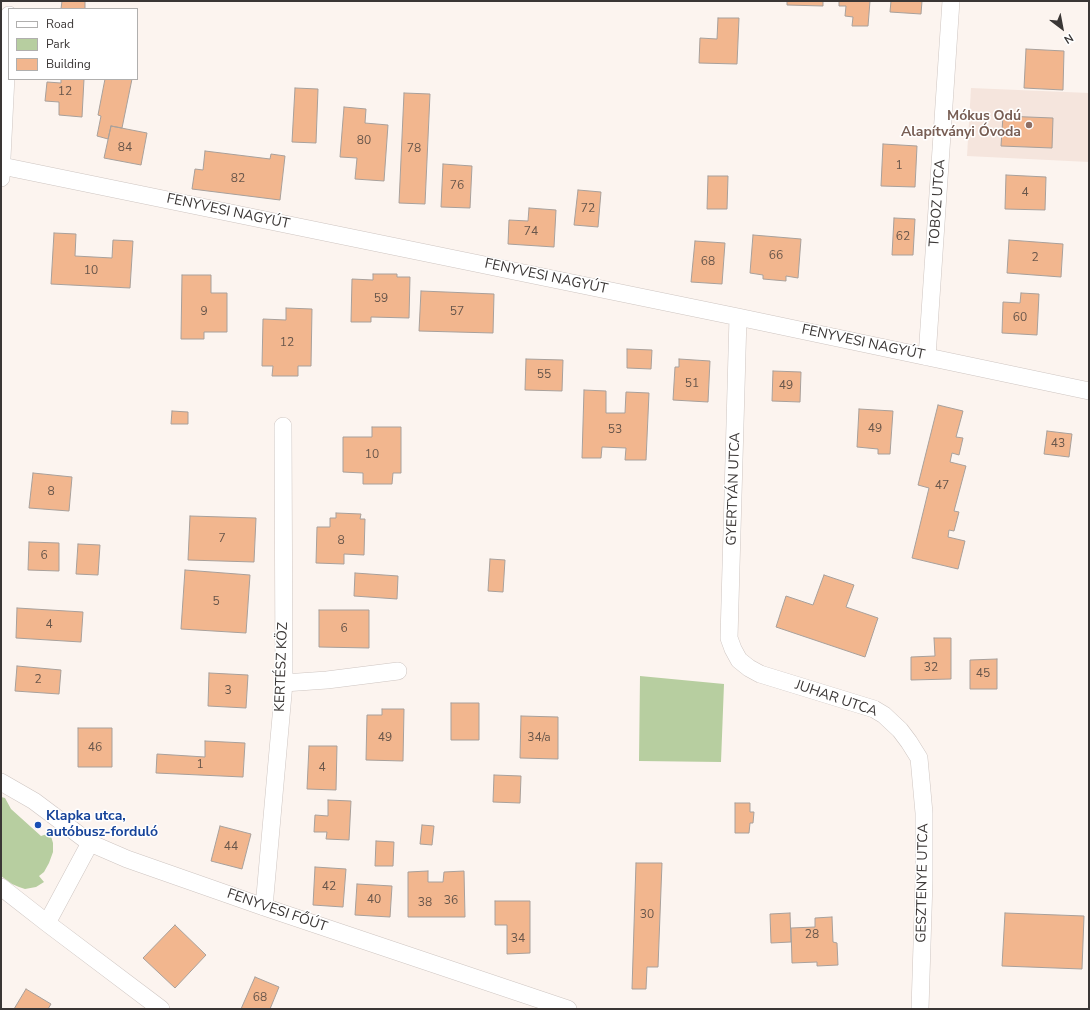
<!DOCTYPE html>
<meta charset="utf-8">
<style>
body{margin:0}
#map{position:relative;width:1090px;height:1010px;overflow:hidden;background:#fcf4ef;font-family:"Nunito Sans",sans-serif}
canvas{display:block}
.frame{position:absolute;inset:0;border:2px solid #3a3635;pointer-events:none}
.legend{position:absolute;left:8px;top:8px;width:130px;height:72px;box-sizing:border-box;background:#fff;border:1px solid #b0afae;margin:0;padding:5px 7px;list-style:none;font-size:12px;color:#3a3635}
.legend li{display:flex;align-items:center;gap:8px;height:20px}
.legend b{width:20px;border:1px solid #b0afae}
.north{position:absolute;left:1042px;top:8px;width:40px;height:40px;-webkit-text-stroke:3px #fff;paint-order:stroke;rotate:148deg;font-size:11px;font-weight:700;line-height:16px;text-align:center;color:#3a3635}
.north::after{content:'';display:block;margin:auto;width:14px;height:18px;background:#3a3635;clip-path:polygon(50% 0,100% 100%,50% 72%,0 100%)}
</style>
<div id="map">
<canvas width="1090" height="1010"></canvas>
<div class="frame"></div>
<ul class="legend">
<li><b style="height:5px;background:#fff"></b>Road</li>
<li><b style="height:11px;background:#b7cea0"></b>Park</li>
<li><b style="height:11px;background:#f2b68e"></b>Building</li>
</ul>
<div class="north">N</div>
</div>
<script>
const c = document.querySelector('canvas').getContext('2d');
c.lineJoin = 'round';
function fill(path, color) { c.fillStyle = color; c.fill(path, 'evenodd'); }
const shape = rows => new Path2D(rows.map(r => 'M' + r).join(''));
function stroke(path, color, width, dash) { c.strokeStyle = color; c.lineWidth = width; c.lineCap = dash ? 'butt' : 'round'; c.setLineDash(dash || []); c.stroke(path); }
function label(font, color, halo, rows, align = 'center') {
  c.font = font + ' "Nunito Sans",sans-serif'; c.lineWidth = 3; c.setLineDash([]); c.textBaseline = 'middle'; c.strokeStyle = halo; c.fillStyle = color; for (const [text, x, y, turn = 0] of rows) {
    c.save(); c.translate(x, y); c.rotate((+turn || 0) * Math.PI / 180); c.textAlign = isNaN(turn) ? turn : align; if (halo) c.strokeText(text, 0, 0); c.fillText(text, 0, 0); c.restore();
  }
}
const built = shape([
 [971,88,1089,93,1089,162,967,156]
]);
const green = shape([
 [640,676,724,684,721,762,639,761],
 [1,797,5,798,11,809,41,836,50,833,53,843,53,852,49,863,44,872,39,876,44,882,36,887,25,889,19,887,12,884,1,876]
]);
const building = shape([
 [62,1,85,1,85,9,61,9,62,1],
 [787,1,823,1,823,6,787,5,787,1],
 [839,1,870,1,868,26,852,26,853,17,845,16,846,6,839,6,839,1],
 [891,1,922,1,921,14,890,12,891,1],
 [718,18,739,18,737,64,699,63,700,38,717,39,718,18],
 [1026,49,1064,51,1063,90,1024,88,1026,49],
 [61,79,84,79,82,117,59,115,59,102,45,101,47,82,61,83,61,79],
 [105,79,132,79,122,128,111,126,108,139,97,136,101,116,98,115,105,79],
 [295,88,318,89,316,143,292,142,295,88],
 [404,93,430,94,425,204,399,203,404,93],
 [344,107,366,109,365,123,388,125,384,181,355,179,357,158,340,157,344,107],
 [1003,116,1053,118,1052,148,1001,146,1003,116],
 [111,126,147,133,141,165,104,158,111,126],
 [883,144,917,146,915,187,881,186,883,144],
 [205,151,270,159,271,154,285,156,280,200,192,189,195,169,203,170,205,151],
 [443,164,472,166,470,208,441,207,443,164],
 [1006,175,1046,177,1045,210,1005,209,1006,175],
 [708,176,728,176,727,209,707,209,708,176],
 [578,190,601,192,598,227,574,225,578,190],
 [529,208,556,210,554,247,508,244,509,220,528,221,529,208],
 [894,218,915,219,913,255,892,255,894,218],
 [54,233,76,234,75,256,112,258,113,240,133,241,130,288,51,284,54,233],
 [753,235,801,239,798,278,786,276,786,281,763,279,763,275,750,273,753,235],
 [1009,240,1063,244,1061,277,1007,273,1009,240],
 [695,241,725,243,722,284,691,282,695,241],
 [373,274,397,274,397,277,410,277,409,318,371,317,371,322,351,322,352,279,373,280,373,274],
 [182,275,211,275,211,293,227,293,227,332,204,332,204,339,181,339,182,275],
 [421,291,494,294,493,333,419,331,421,291],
 [1021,293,1039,294,1037,335,1002,333,1003,302,1020,303,1021,293],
 [286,308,312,309,311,366,298,366,298,376,272,376,273,366,262,366,263,319,286,320,286,308],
 [627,349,652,350,651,369,627,368,627,349],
 [526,359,563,360,562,391,525,390,526,359],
 [679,359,710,361,708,402,673,400,675,367,679,367,679,359],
 [773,371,801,372,800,402,772,401,773,371],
 [584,390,606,391,606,413,625,413,626,392,649,393,646,460,625,460,626,448,602,447,601,458,582,458,584,390],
 [938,405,963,411,956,437,963,438,959,455,952,453,950,462,966,466,954,511,959,512,954,531,949,530,948,537,965,541,958,569,912,558,929,488,918,485,938,405],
 [859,409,893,411,890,454,878,454,878,449,857,447,859,409],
 [172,411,188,412,188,424,171,424,172,411],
 [372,427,401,427,401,473,393,473,392,484,363,484,363,473,343,472,343,437,372,437,372,427],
 [1047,431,1072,434,1069,457,1044,454,1047,431],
 [33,473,72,477,69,511,29,508,33,473],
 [336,513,361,514,360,519,365,519,364,555,344,554,344,564,316,563,317,527,330,527,330,518,336,518,336,513],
 [190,516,256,518,254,562,188,560,190,516],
 [29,542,59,543,59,571,28,570,29,542],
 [78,544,100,545,98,575,76,574,78,544],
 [490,559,505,560,503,592,488,591,490,559],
 [185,570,250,575,246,633,181,629,185,570],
 [355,573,398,576,397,599,354,596,355,573],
 [824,575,854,585,846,607,878,618,865,657,776,627,786,596,813,605,824,575],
 [17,608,83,612,81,642,16,638,17,608],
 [319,610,369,610,369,648,319,647,319,610],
 [934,638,951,638,951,679,911,680,911,657,935,656,934,638],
 [997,659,997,689,970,689,970,660,997,659],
 [17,666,61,670,59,694,15,691,17,666],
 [209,673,248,675,246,708,208,706,209,673],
 [451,703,479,703,479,740,451,740,451,703],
 [382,709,404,709,403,761,366,760,367,715,382,715,382,709],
 [521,716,558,717,558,759,520,758,521,716],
 [78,728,112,728,112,767,78,767,78,728],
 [205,741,245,743,243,777,156,773,157,754,205,757,205,741],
 [309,746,337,746,336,790,307,789,309,746],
 [494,775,521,776,520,803,493,802,494,775],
 [328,800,351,801,349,840,326,839,327,832,314,832,315,815,328,816,328,800],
 [735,803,750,803,750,812,754,812,753,823,750,823,749,833,735,833,735,803],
 [422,825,434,826,432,845,420,844,422,825],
 [220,826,251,834,242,869,211,861,220,826],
 [376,841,394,842,393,866,375,866,376,841],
 [636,863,662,863,658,967,647,967,646,989,632,989,636,863],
 [315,867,346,869,343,907,313,905,315,867],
 [428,871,428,882,443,882,444,872,464,871,465,917,408,917,408,872,428,871],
 [357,884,392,886,390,917,355,915,357,884],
 [495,901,530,901,530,953,507,954,507,925,495,925,495,901],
 [790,913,791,942,771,943,770,914,790,913],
 [1005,913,1084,916,1082,969,1002,966,1005,913],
 [832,917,833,942,837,943,838,965,817,966,817,962,792,963,791,928,815,927,815,918,832,917],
 [175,925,206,955,175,988,143,958,175,925],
 [255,977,279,987,270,1009,241,1009,255,977],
 [26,989,51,1004,48,1009,14,1009,26,989]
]);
const street = shape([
 [2,166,738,317,1089,391],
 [1,178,9,15],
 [738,317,729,638,733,649,739,660,749,668,760,674,874,709,884,715,900,730,909,742,919,758,924,813,924,880,920,1009],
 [927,357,951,1],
 [284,683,327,680,398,671],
 [1,782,34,801,90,843,127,859,264,907,568,1009],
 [1,887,47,923,161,1009],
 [264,907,284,683,283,426],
 [47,923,90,843]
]);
const markers = [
 [1029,125,4,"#8d6e63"],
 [38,825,4,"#1a4fb4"]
];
const numberNames = [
 ["12",65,92],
 ["80",364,141],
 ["84",125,148],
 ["78",414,149],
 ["1",899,166],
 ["82",238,179],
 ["76",457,186],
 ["4",1025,193],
 ["72",588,209],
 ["74",531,232],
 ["62",903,237],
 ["66",776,256],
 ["2",1035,258],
 ["68",708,262],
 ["10",91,271],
 ["59",381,299],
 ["9",204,312],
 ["57",457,312],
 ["60",1020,318],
 ["12",287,343],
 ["55",544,375],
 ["51",692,384],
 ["49",786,386],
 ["49",875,429],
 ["53",615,430],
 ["43",1058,444],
 ["10",372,455],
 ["47",942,486],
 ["8",51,492],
 ["7",222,539],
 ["8",341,541],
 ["6",44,556],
 ["5",216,602],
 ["4",49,625],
 ["6",344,629],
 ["32",931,668],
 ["45",983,674],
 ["2",38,680],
 ["3",228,691],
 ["49",385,738],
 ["34/a",539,738],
 ["46",95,748],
 ["1",200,765],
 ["4",322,768],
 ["44",231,847],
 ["42",329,887],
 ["40",374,900],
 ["36",451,901],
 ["38",425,903],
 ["30",647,915],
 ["28",812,935],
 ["34",518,939],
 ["68",260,998]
];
const educationNames = [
 ["Mókus Odú",1021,117],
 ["Alapítványi Óvoda",1021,133]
];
const streetNames = [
 ["TOBOZ UTCA",938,203,-86],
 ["FENYVESI NAGYÚT",228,212,12],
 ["FENYVESI NAGYÚT",546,277,12],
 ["FENYVESI NAGYÚT",863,343,12],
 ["GYERTYÁN UTCA",734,489,-88],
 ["KERTÉSZ KÖZ",282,667,-88],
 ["JUHAR UTCA",836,699,19],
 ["GESZTENYE UTCA",923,883,-89],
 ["FENYVESI FŐÚT",277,911,19]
];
const transitNames = [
 ["Klapka utca,",46,817],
 ["autóbusz-forduló",46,833]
];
fill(built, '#f5e5dd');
fill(green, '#b7cea0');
fill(building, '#f2b68e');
stroke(building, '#a8a09b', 1);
stroke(street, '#cec5c1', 18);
stroke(street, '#fff', 17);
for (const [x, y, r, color] of markers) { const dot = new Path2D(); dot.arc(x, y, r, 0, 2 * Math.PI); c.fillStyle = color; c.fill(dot); stroke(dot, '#fff', 1.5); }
label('12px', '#68564b', null, numberNames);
label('bold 14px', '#785e54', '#fff', educationNames, 'right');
label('14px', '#3a3635', '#fff', streetNames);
label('bold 14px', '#164399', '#fff', transitNames, 'left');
</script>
